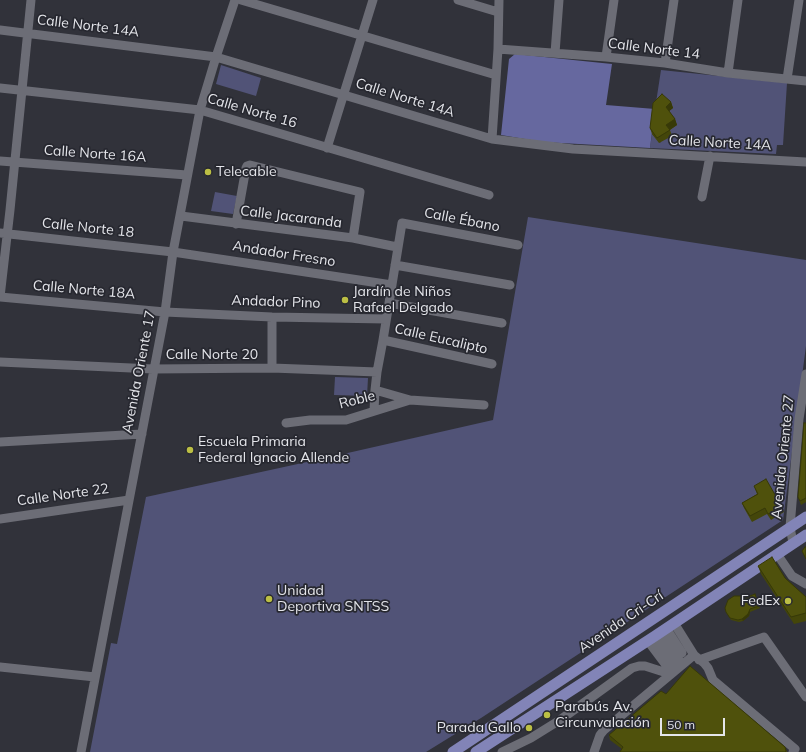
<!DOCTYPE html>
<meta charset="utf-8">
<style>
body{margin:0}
#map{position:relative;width:806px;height:752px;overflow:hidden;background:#31323a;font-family:Mulish,sans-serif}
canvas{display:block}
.scale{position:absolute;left:660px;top:718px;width:65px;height:18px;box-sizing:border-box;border:2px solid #e4e5ea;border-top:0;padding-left:5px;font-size:12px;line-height:14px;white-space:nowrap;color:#e4e5ea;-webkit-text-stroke:3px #272830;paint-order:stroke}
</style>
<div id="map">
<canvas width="806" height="752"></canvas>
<div class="scale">50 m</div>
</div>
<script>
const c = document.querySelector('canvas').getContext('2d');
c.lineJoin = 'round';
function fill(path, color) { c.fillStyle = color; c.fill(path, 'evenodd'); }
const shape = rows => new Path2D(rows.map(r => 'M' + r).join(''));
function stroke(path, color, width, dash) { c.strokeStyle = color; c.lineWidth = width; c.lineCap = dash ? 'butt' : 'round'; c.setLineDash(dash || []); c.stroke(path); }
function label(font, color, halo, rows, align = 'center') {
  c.font = font + ' Mulish,sans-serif'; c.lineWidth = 3.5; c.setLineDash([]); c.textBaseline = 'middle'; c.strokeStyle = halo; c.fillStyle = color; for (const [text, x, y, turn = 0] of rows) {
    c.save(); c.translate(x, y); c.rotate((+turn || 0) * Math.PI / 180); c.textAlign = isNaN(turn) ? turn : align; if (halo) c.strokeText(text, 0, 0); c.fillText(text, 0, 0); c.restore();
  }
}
const green = shape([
 [221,65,261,78,256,96,216,84],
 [661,70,787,83,783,145,777,145,776,154,650,148,652,134,660,143,668,131,668,112,673,107,655,109],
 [215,192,237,196,233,214,211,211],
 [528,217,806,260,806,346,783,520,481,718,426,752,90,752,111,643,117,644,146,497,330,457,493,420],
 [335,377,368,378,367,396,334,395]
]);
const forest = shape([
 [515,54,612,64,606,105,655,109,650,148,543,142,501,135,509,59]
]);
const minor = shape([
 [241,0,496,75],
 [458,0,498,12],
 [0,30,216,57,492,139,573,149,806,162],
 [498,49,606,57,665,63,728,73,806,81],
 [555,53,559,0],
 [606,57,614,0],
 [665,63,674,0],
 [728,73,738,0],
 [787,79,799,0],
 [0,88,200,110,489,195],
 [492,139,498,49,499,0],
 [327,148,373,0],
 [0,161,187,175],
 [702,197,710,156],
 [181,216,353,238,397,247],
 [236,224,246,168,247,166,250,165,360,192,353,238],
 [0,233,173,252,392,285],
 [395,265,510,285],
 [0,297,165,312,272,317,386,319],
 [0,297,10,210,31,0],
 [389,303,502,323],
 [272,317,272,368],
 [383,340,492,364],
 [0,362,153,369,272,368,377,372],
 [375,390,410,400,484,405],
 [374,411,375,390,377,372,383,340,402,223,518,245],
 [286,423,310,420,346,420,410,400],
 [0,442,142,434],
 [0,519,129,500],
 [793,543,790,527,799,419,806,374],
 [777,554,792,576,806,584],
 [674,623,694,655,704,663,708,668,713,680,795,749,793,752],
 [666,628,682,653],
 [661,632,682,664],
 [655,636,677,669],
 [648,641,672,673],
 [699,660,764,637,806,697],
 [0,667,95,677],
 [81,752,165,312,173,252,200,110,216,57,235,0],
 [502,752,531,738,560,720,632,668,639,666,645,666,670,674],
 [594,752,600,735,604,730,694,655]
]);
const major = shape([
 [453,752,806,517],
 [476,752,655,636,806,535]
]);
const wall = shape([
 [671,102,673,108,669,111,675,119,677,125,670,130,672,136,659,143,652,134,650,128],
 [806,423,806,502,801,505,798,497],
 [754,486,782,507,784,512,771,520,767,514,752,522,744,508,742,503,757,494],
 [758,566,785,578,806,597,806,621,794,624,761,574],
 [755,594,760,608,750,612,749,616,743,621,739,622,731,620,726,612],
 [666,694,785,747,787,752,620,752,622,749,610,740,609,735]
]);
const shadedWall = shape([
 [671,102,673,108,668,112,666,107],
 [675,119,677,125,668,131,666,125],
 [750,609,750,612,749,616,743,621,742,619]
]);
const building = shape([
 [662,94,671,102,666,107,675,119,666,125,670,130,657,138,650,128,653,103,662,94],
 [804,423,806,423,806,498,800,501,798,497,804,423],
 [766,479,782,507,768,514,765,508,750,516,742,503,758,494,754,486,766,479],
 [805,547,806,547,806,559,802,551,805,547],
 [772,557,785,578,806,597,806,613,791,617,758,566,772,557],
 [755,594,759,606,750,609,748,614,742,619,738,620,730,618,726,612,725,608,728,600,734,596,741,596,745,598,755,594],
 [690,666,785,747,786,751,785,752,620,752,623,747,609,735,661,691,666,694,690,666]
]);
const markers = [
 [208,172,4,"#bcbf44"],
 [345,300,4,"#bcbf44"],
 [190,450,4,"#bcbf44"],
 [269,599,4,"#bcbf44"],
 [788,601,4,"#bcbf44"],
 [547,715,4,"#bcbf44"],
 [529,728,4,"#bcbf44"]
];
const streetNames = [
 ["Calle Norte 14A",88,26,7],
 ["Calle Norte 14",654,49,7],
 ["Calle Norte 14A",405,98,17],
 ["Calle Norte 16",252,111,16],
 ["Calle Norte 14A",720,143,3],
 ["Calle Norte 16A",95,154,4],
 ["Calle Jacaranda",291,217,7],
 ["Calle Ébano",462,220,11],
 ["Calle Norte 18",88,228,6],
 ["Andador Fresno",284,254,9],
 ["Calle Norte 18A",84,290,5],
 ["Andador Pino",276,302,2],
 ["Calle Eucalipto",441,339,13],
 ["Calle Norte 20",212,355],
 ["Avenida Oriente 17",139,372,-79],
 ["Roble",357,400,-14],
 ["Avenida Oriente 27",783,457,-84],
 ["Calle Norte 22",63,495,-8],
 ["Avenida Cri-Crí",621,622,-34]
];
const poiNames = [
 ["Telecable",216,172],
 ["Jardín de Niños",353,292],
 ["Rafael Delgado",353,308],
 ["Escuela Primaria",198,442],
 ["Federal Ignacio Allende",198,458],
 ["Unidad",277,591],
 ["Deportiva SNTSS",277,607],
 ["FedEx",780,601,"right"],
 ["Parabús Av.",555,707],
 ["Circunvalación",555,723],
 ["Parada Gallo",521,728,"right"]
];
fill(green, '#515377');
fill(forest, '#66689f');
stroke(minor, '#6c6d76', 9);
stroke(major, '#8284b7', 11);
fill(wall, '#44460a');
fill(shadedWall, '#373908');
fill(building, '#4f510c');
stroke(building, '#373908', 1);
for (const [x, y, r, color] of markers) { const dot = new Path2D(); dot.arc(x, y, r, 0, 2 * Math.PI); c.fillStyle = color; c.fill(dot); stroke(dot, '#272830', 1.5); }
label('14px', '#e4e5ea', '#272830', streetNames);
label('14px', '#e4e5ea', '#272830', poiNames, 'left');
</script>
